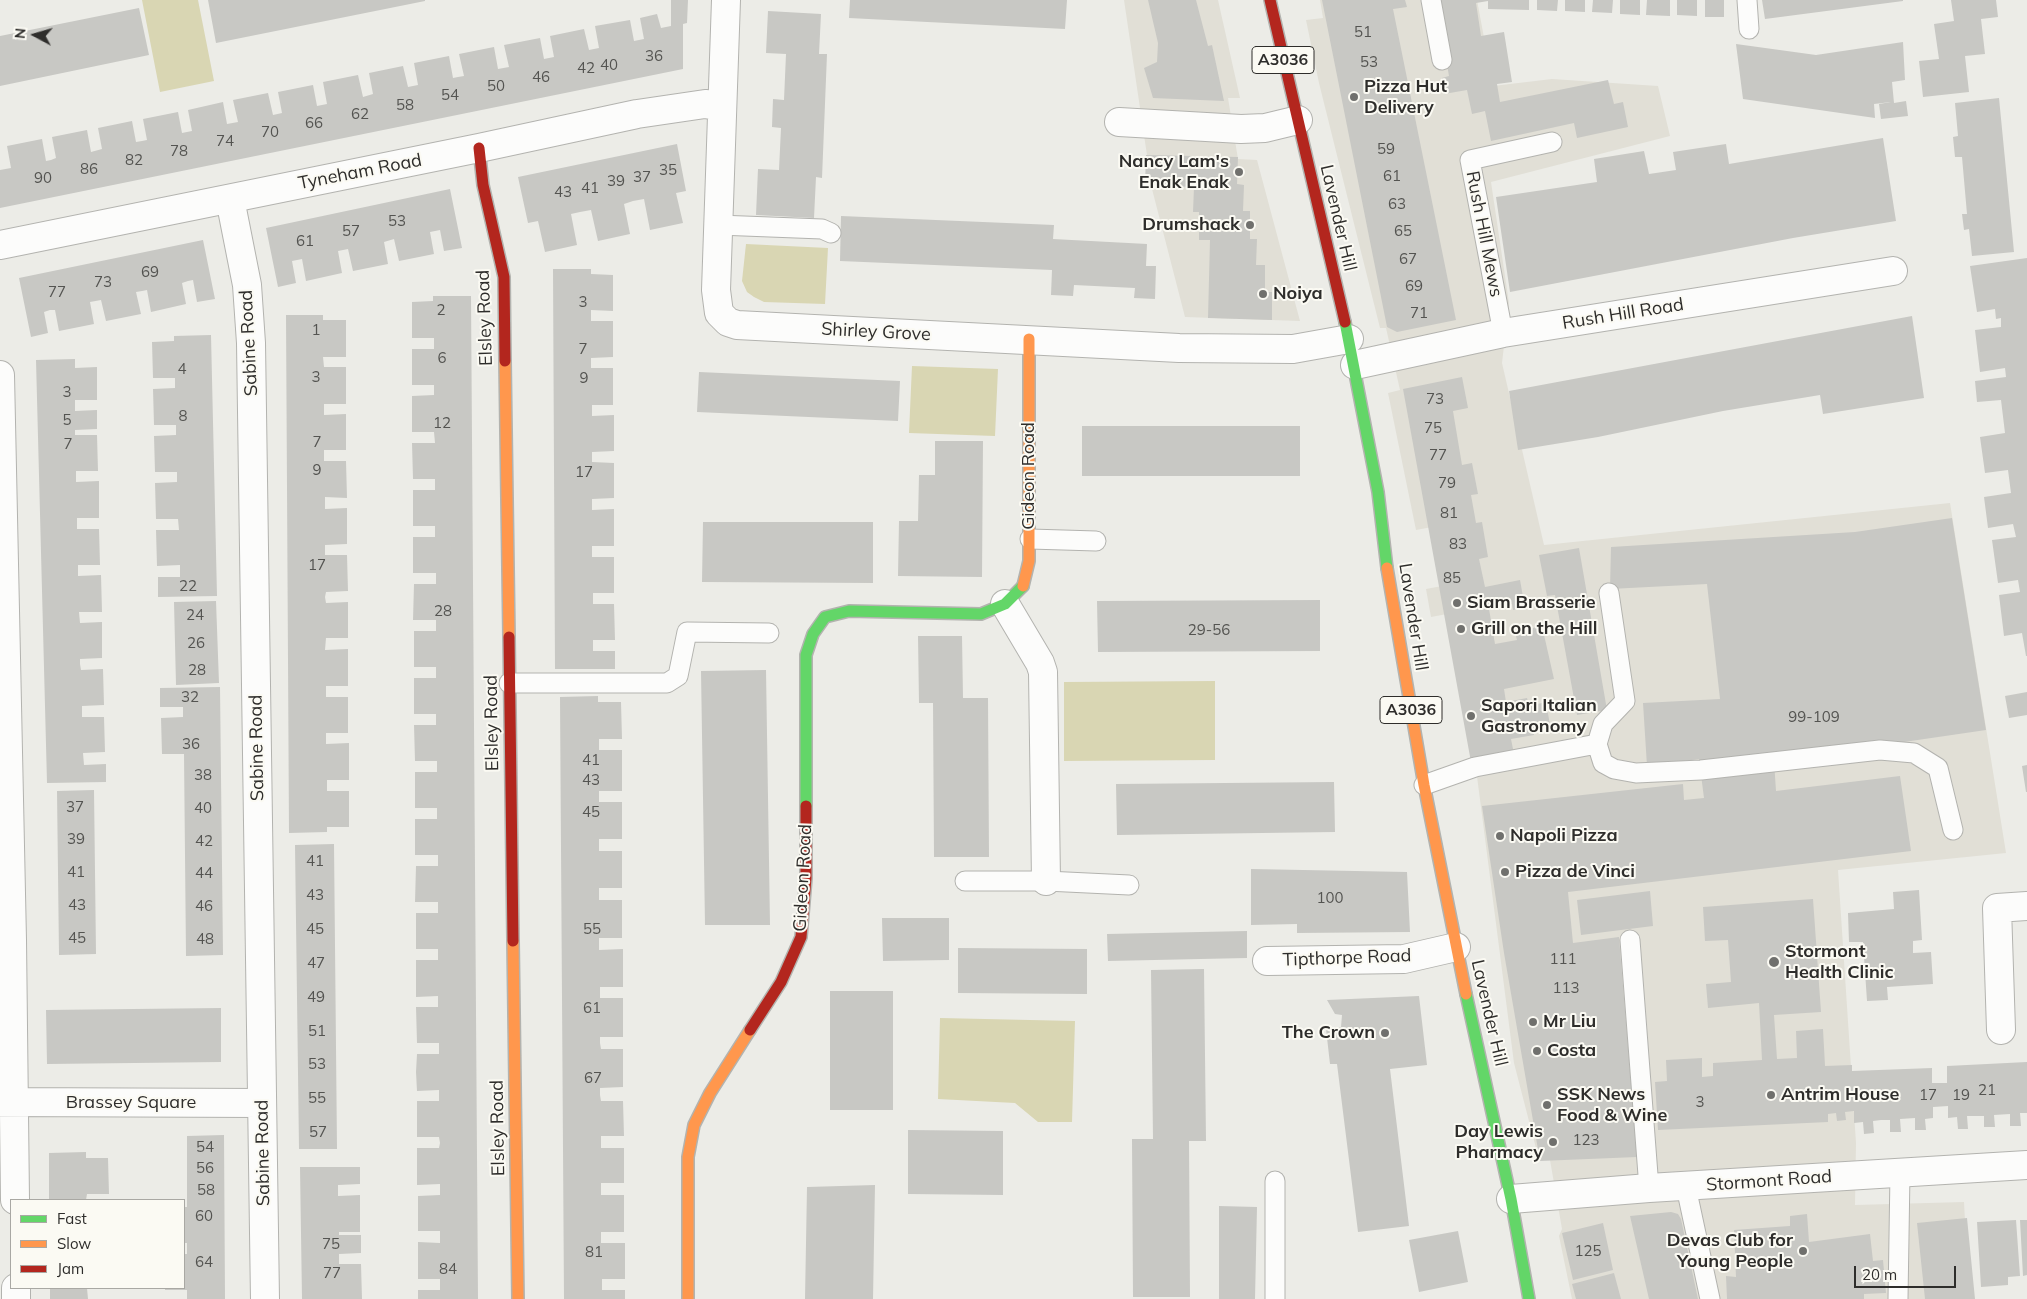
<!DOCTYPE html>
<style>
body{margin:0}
#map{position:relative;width:2027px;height:1299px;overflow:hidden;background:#ecece7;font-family:Mulish,sans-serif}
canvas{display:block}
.legend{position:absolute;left:10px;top:1199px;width:175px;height:90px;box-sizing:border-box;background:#fbfaf3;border:1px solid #a9a8a3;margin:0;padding:6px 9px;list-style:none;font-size:15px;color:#2e2d2b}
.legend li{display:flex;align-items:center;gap:10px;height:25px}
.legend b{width:25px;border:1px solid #a9a8a3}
.north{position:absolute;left:10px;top:10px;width:50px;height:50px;-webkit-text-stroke:4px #fbfaf3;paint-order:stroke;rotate:276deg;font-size:14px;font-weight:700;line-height:20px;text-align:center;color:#2e2d2b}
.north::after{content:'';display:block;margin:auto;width:18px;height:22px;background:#2e2d2b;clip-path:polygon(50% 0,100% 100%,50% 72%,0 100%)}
.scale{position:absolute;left:1854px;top:1266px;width:102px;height:22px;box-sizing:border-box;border:2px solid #2e2d2b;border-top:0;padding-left:6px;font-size:15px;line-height:18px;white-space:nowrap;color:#2e2d2b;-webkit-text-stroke:4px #fbfaf3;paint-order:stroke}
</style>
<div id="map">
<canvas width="2027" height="1299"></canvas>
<ul class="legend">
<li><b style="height:6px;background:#63d668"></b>Fast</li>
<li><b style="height:6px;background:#ff974d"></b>Slow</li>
<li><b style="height:6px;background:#b3261e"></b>Jam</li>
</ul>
<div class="north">N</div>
<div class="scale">20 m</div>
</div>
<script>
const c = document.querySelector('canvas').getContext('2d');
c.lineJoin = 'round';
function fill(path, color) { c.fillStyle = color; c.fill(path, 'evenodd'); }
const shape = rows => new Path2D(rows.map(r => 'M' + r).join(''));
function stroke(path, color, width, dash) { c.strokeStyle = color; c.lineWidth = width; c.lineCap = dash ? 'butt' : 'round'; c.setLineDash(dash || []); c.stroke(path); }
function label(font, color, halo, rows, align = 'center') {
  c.font = font + ' Mulish,sans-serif'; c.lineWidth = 4; c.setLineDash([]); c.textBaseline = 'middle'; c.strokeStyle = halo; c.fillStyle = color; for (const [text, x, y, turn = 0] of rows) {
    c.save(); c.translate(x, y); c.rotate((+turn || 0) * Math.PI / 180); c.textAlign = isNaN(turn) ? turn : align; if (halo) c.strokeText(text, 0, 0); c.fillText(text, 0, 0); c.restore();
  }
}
const built = shape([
 [1124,0,1218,0,1240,98,1228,98,1238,159,1257,160,1300,321,1185,317,1152,189],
 [1320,0,1477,0,1493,86,1552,79,1658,86,1670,136,1491,182,1509,303,1502,363,1544,545,1950,503,2006,853,1838,870,1856,1143,1855,1205,1964,1202,1969,1299,1572,1299,1559,1236,1562,1229,1550,1160,1539,1160,1514,1063,1474,753,1447,614,1431,617,1426,589,1442,586,1432,527,1416,530,1388,393,1400,390,1386,328,1380,328,1319,83,1306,20,1323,18]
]);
const green = shape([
 [142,0,198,0,214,81,160,92],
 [746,244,828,248,825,304,764,302,754,297,747,292,742,281],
 [912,366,998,369,995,436,909,433],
 [1215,681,1215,760,1064,761,1064,682],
 [940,1018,1075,1021,1072,1122,1038,1122,1015,1103,938,1099]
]);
const building = shape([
 [208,0,425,0,425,1,216,43],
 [671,0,688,0,687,23,683,24,683,69,0,208,0,170,11,168,7,146,42,139,46,161,51,160,56,158,52,137,87,130,91,152,102,149,98,128,132,121,136,142,142,141,147,140,143,119,178,112,182,133,192,131,188,110,223,102,227,124,238,122,233,100,268,93,273,115,282,113,278,92,313,85,317,106,327,104,323,82,358,75,363,97,373,94,369,73,403,66,408,87,418,85,414,63,449,56,453,78,458,77,464,76,459,54,494,47,498,69,509,67,504,45,540,38,544,59,554,57,550,36,584,29,589,50,599,48,595,26,630,20,634,41,644,39,640,18,657,14,661,28,671,26],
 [850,0,1067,0,1065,29,849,18],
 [1148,0,1196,0,1208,46,1212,45,1224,101,1153,98,1144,68,1157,62,1158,43],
 [1322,0,1405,0,1407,7,1393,9,1456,320,1397,332,1387,327],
 [1436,0,1529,0,1529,10,1488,9,1488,1,1476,3,1481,36,1504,32,1512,82,1497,84,1500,102,1608,80,1614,104,1623,102,1628,127,1577,138,1574,123,1491,141,1485,111,1472,114,1467,90,1444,94,1442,78,1449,76],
 [1537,0,1558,0,1557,11,1537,10],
 [1565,0,1585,0,1585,12,1565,11],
 [1593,0,1613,0,1612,13,1592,12],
 [1620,0,1640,0,1640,15,1620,14],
 [1647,0,1670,0,1670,16,1646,15],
 [1677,0,1697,0,1697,16,1677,15],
 [1705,0,1724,0,1724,17,1705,17],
 [1762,0,1903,0,1903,1,1765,19],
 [1951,0,1996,0,1998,17,1981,19,1985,54,1965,56,1969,92,1923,97,1919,61,1939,59,1934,24,1954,21],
 [139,8,149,55,0,86,0,36],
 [768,11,821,14,819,54,827,54,822,178,816,177,814,218,756,215,758,169,779,170,781,128,772,127,773,99,784,100,786,54,766,53],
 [1903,42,1905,80,1892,82,1894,103,1906,101,1908,116,1881,119,1879,104,1891,102,1874,104,1875,118,1743,99,1736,44,1816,55],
 [1999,98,2014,252,1972,256,1969,229,1964,230,1962,214,1967,214,1962,157,1955,157,1953,137,1958,136,1955,103],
 [1883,138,1896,221,1793,238,1510,292,1496,197,1597,182,1594,159,1644,151,1649,174,1676,170,1673,152,1726,144,1729,164],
 [677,144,686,191,676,193,683,223,650,230,644,199,633,201,624,204,630,234,598,241,591,210,580,212,571,214,577,245,545,252,538,221,528,223,518,177],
 [1146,155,1238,157,1237,184,1244,185,1243,211,1250,211,1250,239,1257,239,1256,265,1265,265,1265,292,1272,292,1272,320,1208,318,1210,240,1199,240,1199,212,1193,212,1194,187,1145,185],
 [450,189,462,248,444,251,440,230,430,232,434,254,399,261,394,239,384,242,388,264,353,271,348,249,338,251,342,273,306,281,302,259,292,261,296,283,278,287,266,228],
 [841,216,1054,225,1053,239,1147,244,1146,266,1156,266,1155,299,1134,298,1135,288,1074,285,1073,296,1051,295,1052,270,840,261],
 [203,240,215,299,197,302,193,280,188,281,182,283,186,304,151,312,147,290,142,291,136,292,141,314,106,321,101,300,90,302,94,324,59,331,55,310,50,310,44,312,48,333,31,337,19,278],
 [2027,258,2027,656,2026,656,2022,633,2004,636,1999,595,2020,592,2018,580,1998,583,1992,540,2016,537,2013,524,1988,528,1984,497,2011,493,2008,470,1985,473,1980,437,2005,433,2001,400,1977,402,1975,381,2006,377,2005,368,1980,372,1975,330,2001,327,2001,318,1996,319,1995,309,1977,312,1970,266],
 [553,269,591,269,591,274,613,275,613,311,591,310,591,321,613,321,613,357,591,358,591,368,613,368,613,405,592,405,592,416,614,415,614,451,592,452,592,462,614,463,614,498,592,499,592,510,614,509,614,546,592,546,592,557,614,557,614,593,593,593,593,604,614,604,615,640,593,640,593,651,615,651,615,669,555,669],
 [433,296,471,296,478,1299,418,1299,418,1290,440,1290,440,1279,418,1279,418,1242,440,1243,440,1231,418,1231,418,1196,440,1195,440,1184,417,1185,417,1148,439,1148,440,1143,439,1137,417,1137,417,1101,439,1101,439,1090,417,1091,416,1072,417,1054,439,1054,439,1043,417,1043,416,1007,438,1007,438,996,416,997,416,960,438,960,438,949,416,949,416,913,438,913,438,902,415,902,416,866,438,866,438,855,415,855,415,819,437,819,437,808,415,808,415,772,437,772,437,761,415,761,414,725,436,725,436,714,414,714,414,678,436,678,436,667,414,667,414,631,436,631,436,620,413,620,414,584,436,584,436,573,413,573,413,537,435,537,435,526,413,526,413,490,435,490,435,479,413,479,412,443,435,443,434,432,412,432,412,396,434,395,434,385,412,385,412,349,434,349,434,338,412,338,412,302,433,301],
 [286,315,323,315,323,320,346,320,346,357,323,357,324,367,346,367,346,404,324,404,324,415,346,414,346,450,324,450,324,461,346,461,347,498,325,497,325,509,347,508,347,544,325,545,325,555,347,555,348,591,326,592,325,597,326,603,348,602,348,638,326,638,325,650,348,649,348,686,326,686,326,697,348,697,348,733,326,733,326,744,349,743,349,780,327,780,327,791,349,791,349,827,327,827,327,832,289,833],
 [1912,316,1924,398,1823,414,1820,395,1723,411,1598,437,1518,450,1509,391],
 [211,335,217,596,158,597,158,577,180,577,180,565,157,566,156,530,179,530,178,519,156,519,155,483,177,482,177,472,155,472,154,436,176,435,176,425,154,425,153,389,175,388,175,378,153,378,152,342,174,341,174,336],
 [75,359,75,368,97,367,97,400,75,400,75,411,97,410,97,429,75,430,75,435,97,435,98,471,76,471,76,482,99,481,99,518,77,518,77,529,99,529,100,565,78,565,78,576,101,575,102,612,79,612,80,623,102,622,102,658,80,659,80,664,81,670,103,669,104,705,82,706,82,717,104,717,105,752,83,753,84,765,106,764,106,782,47,783,36,360],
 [699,372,900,381,898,421,697,412],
 [1462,377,1468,408,1453,411,1462,465,1472,463,1478,494,1471,495,1476,523,1482,522,1488,557,1479,559,1485,587,1520,580,1525,608,1513,610,1512,604,1489,609,1495,644,1517,640,1515,632,1542,626,1554,679,1504,689,1506,702,1527,698,1529,706,1546,702,1550,725,1533,728,1534,735,1511,739,1514,754,1471,762,1403,389],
 [1082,426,1300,426,1300,476,1082,476],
 [935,441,983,441,982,577,898,576,899,521,918,521,919,475,935,475],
 [1952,518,1986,730,1774,761,1776,791,1900,776,1911,851,1568,892,1573,943,1619,937,1637,1157,1540,1161,1504,953,1482,806,1683,784,1684,800,1704,798,1699,759,1647,766,1643,703,1720,699,1707,584,1610,589,1611,547,1855,532],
 [703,522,873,522,873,583,702,582],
 [1579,548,1607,710,1577,715,1555,595,1547,596,1539,555],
 [1320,600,1320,651,1098,652,1097,601],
 [216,601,219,683,176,685,174,602],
 [918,636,962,636,963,698,988,698,989,857,934,857,933,703,919,703],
 [766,670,770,925,705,925,701,671],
 [220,687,223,955,186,956,184,754,162,754,161,718,183,717,183,707,160,707,160,688],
 [2027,692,2027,715,2009,718,2005,696],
 [598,696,598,702,621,702,622,739,599,739,599,750,622,750,622,791,599,791,599,802,622,802,622,839,599,839,599,851,622,851,622,888,599,888,599,900,622,900,622,938,599,938,599,950,623,949,623,987,600,987,600,998,623,998,623,1037,600,1037,600,1043,601,1049,623,1049,623,1087,600,1088,600,1095,601,1101,623,1101,624,1136,601,1136,601,1148,624,1148,624,1183,601,1183,601,1195,624,1195,624,1232,601,1232,601,1243,625,1243,625,1279,602,1279,602,1290,625,1290,625,1299,564,1299,560,697],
 [2027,765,2027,792,2026,792,2022,766],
 [1334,782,1335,832,1117,835,1116,784],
 [94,790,96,954,59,955,57,791],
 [334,844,337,1149,299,1149,295,845],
 [1251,869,1407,872,1410,932,1297,933,1297,924,1251,925],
 [1919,890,1922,940,1913,941,1913,953,1931,952,1933,984,1887,987,1888,1000,1867,1001,1863,942,1849,942,1848,913,1894,909,1893,892],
 [1650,891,1653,926,1581,935,1577,900],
 [1813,899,1821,1012,1774,1015,1777,1059,1797,1058,1796,1031,1823,1029,1825,1066,1852,1065,1852,1071,1932,1068,1932,1083,1947,1083,1947,1066,2027,1062,2027,1113,2020,1113,2021,1126,2010,1126,2010,1114,1994,1115,1995,1127,1984,1127,1984,1116,1967,1116,1968,1129,1958,1129,1957,1117,1948,1118,1948,1106,1933,1107,1933,1118,1925,1119,1926,1130,1915,1130,1915,1118,1900,1119,1901,1132,1890,1132,1890,1120,1881,1120,1873,1121,1874,1133,1864,1134,1863,1122,1854,1123,1854,1111,1845,1112,1846,1120,1837,1121,1836,1113,1828,1114,1828,1122,1658,1130,1655,1082,1667,1081,1666,1060,1702,1058,1702,1077,1713,1076,1713,1063,1762,1060,1759,1003,1708,1008,1706,984,1731,982,1728,940,1705,941,1703,907],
 [882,918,949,918,949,960,883,961],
 [1247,931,1247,958,1108,961,1107,934],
 [958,948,1087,949,1087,994,958,993],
 [1204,969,1206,1141,1189,1141,1190,1297,1133,1297,1132,1139,1153,1139,1151,970],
 [830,991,893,991,893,1110,830,1110],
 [1419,996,1427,1065,1390,1069,1409,1226,1358,1232,1337,1064,1330,1064,1326,1029,1341,1027,1342,1015,1335,1014,1327,1000],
 [221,1008,221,1062,47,1064,46,1010],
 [908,1130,1003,1131,1003,1195,908,1194],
 [224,1135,225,1299,187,1299,187,1290,165,1290,165,1288,184,1288,184,1254,187,1254,187,1243,184,1243,184,1207,187,1207,187,1136],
 [86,1152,86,1158,108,1158,109,1194,87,1194,86,1200,49,1200,49,1153],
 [300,1167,360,1167,360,1184,338,1185,338,1196,360,1195,360,1232,339,1232,339,1235,361,1235,361,1253,339,1254,339,1264,361,1264,362,1299,302,1299],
 [875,1185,873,1299,805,1299,807,1187],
 [1219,1206,1257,1207,1255,1299,1219,1299],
 [1671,1212,1678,1214,1681,1219,1698,1299,1649,1299,1630,1216],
 [1807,1214,1809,1242,1870,1234,1873,1261,1883,1260,1886,1293,1864,1294,1864,1299,1727,1299,1726,1276,1736,1277,1734,1230,1790,1226,1790,1216],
 [1967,1218,1975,1299,1925,1299,1917,1223],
 [2016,1220,2020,1276,2008,1277,2008,1285,1981,1287,1977,1222],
 [2020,1220,2027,1220,2027,1275,2023,1276],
 [1603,1223,1613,1270,1573,1280,1562,1233],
 [1458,1231,1468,1282,1419,1292,1409,1240],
 [1614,1273,1621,1299,1576,1299,1572,1284],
 [50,1288,87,1288,88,1299,50,1299]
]);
const lane = shape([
 [1431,0,1442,60],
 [1747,0,1749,29],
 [718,225,822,229,831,233],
 [1503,333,1470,160,1552,142],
 [1030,539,1096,541],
 [509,683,667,683,678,676,687,632,769,633],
 [1597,744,1603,763,1614,769,1636,773,1701,770,1880,750,1914,753,1938,768,1953,830],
 [1424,785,1475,767,1597,744,1603,724,1625,701,1609,593],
 [965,881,1046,881,1129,885],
 [1630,940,1649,1188],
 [1275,1181,1275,1299],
 [1686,1187,1710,1299],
 [1898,1299,1900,1173]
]);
const street = shape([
 [726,0,716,290,719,313,728,322,737,325,1179,348,1293,349,1349,339],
 [1119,122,1241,129,1265,128,1298,120],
 [230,199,247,285,251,343,265,1299],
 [0,245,479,148,637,114,705,104,721,106],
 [1355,365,1503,333,1893,271],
 [0,375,12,940,15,1200],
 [1005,604,1040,663,1043,672,1046,881],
 [1267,961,1404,959,1456,947],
 [2001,1030,1997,908,2027,906],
 [0,1102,262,1103],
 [1511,1199,1649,1188,2027,1165],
 [16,1288,16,1299]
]);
const fast = shape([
 [1345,322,1378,492,1387,568],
 [806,806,806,655,813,634,825,617,849,611,981,614,1005,604,1023,586],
 [1466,994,1511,1199,1529,1299]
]);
const slow = shape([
 [505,361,509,637],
 [1387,568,1424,785,1466,994],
 [1023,586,1029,561,1029,339],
 [513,941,518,1299],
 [688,1299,688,1157,694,1125,710,1093,750,1030]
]);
const jam = shape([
 [1270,0,1345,322],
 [479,148,483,185,504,277,505,361],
 [509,637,513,941],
 [750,1030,781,982,801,937,806,878,806,806]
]);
const markers = [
 [1354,97,5,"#70706d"],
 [1239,172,5,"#70706d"],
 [1250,225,5,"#70706d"],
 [1263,294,5,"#70706d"],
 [1457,603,5,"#70706d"],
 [1461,629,5,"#70706d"],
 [1471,716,5,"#70706d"],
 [1500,836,5,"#70706d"],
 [1505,872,5,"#70706d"],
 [1774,962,6,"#70706d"],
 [1533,1022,5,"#70706d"],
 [1385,1033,5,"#70706d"],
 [1537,1051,5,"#70706d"],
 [1771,1095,5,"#70706d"],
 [1547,1105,5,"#70706d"],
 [1553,1142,5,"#70706d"],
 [1803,1251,5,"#70706d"]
];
const numberNames = [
 ["51",1363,32],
 ["36",654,56],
 ["53",1369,62],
 ["40",609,65],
 ["42",586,68],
 ["46",541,77],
 ["50",496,86],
 ["54",450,95],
 ["58",405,105],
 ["62",360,114],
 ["66",314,123],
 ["70",270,132],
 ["74",225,141],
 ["59",1386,149],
 ["78",179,151],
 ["82",134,160],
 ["86",89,169],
 ["35",668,170],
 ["61",1392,176],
 ["37",642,177],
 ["90",43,178],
 ["39",616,181],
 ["41",590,188],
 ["43",563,192],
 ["63",1397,204],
 ["53",397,221],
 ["57",351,231],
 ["65",1403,231],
 ["61",305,241],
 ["67",1408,259],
 ["69",150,272],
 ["73",103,282],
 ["69",1414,286],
 ["77",57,292],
 ["3",583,302],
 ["2",441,310],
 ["71",1419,313],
 ["1",316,330],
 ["7",583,349],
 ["6",442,358],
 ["4",182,369],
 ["3",316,377],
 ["9",584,378],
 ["3",67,392],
 ["73",1435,399],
 ["8",183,416],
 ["5",67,420],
 ["12",442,423],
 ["75",1433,428],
 ["7",317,442],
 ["7",68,444],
 ["77",1438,455],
 ["9",317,470],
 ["17",584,472],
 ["79",1447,483],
 ["81",1449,513],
 ["83",1458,544],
 ["17",317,565],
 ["85",1452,578],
 ["22",188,586],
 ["28",443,611],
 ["24",195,615],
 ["29-56",1209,630],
 ["26",196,643],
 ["28",197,670],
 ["32",190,697],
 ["99-109",1814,717],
 ["36",191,744],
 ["41",591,760],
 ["38",203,775],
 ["43",591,780],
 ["37",75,807],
 ["40",203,808],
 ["45",591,812],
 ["39",76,839],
 ["42",204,841],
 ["41",315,861],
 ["41",76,872],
 ["44",204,873],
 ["43",315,895],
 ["100",1330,898],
 ["43",77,905],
 ["46",204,906],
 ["45",315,929],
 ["55",592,929],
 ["45",77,938],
 ["48",205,939],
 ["111",1563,959],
 ["47",316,963],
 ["113",1566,988],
 ["49",316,997],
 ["61",592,1008],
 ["51",317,1031],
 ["53",317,1064],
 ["67",593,1078],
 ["21",1987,1090],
 ["17",1928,1095],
 ["19",1961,1095],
 ["55",317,1098],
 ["3",1700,1102],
 ["57",318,1132],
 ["123",1586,1140],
 ["54",205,1147],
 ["56",205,1168],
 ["58",206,1190],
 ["60",204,1216],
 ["75",331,1244],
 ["125",1588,1251],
 ["81",594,1252],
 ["64",204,1262],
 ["84",448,1269],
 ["77",332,1273]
];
const shields = [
 [1283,60,62],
 [1411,710,62]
];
const shieldNames = [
 ["A3036",1283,60],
 ["A3036",1411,710]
];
const poiNames = [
 ["Pizza Hut",1364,87],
 ["Delivery",1364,108],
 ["Nancy Lam's",1229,162,"right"],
 ["Enak Enak",1229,183,"right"],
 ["Drumshack",1240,225,"right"],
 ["Noiya",1273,294],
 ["Siam Brasserie",1467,603],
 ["Grill on the Hill",1471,629],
 ["Sapori Italian",1481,706],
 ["Gastronomy",1481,727],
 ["Napoli Pizza",1510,836],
 ["Pizza de Vinci",1515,872],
 ["Stormont",1785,952],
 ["Health Clinic",1785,973],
 ["Mr Liu",1543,1022],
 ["The Crown",1375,1033,"right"],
 ["Costa",1547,1051],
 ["SSK News",1557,1095],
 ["Food & Wine",1557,1116],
 ["Antrim House",1781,1095],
 ["Day Lewis",1543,1132,"right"],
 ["Pharmacy",1543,1153,"right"],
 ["Devas Club for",1793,1241,"right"],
 ["Young People",1793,1262,"right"]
];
const streetNames = [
 ["Tyneham Road",360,172,-11],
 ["Lavender Hill",1338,218,77],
 ["Rush Hill Mews",1484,234,79],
 ["Rush Hill Road",1623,314,-9],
 ["Elsley Road",485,318,-92],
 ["Shirley Grove",876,332,3],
 ["Sabine Road",249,343,-93],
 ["Gideon Road",1029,476,-90],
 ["Lavender Hill",1413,617,81],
 ["Elsley Road",492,723,-91],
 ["Sabine Road",257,748,-91],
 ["Gideon Road",803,878,-87],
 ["Tipthorpe Road",1347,958,-2],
 ["Lavender Hill",1489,1013,77],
 ["Brassey Square",131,1103],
 ["Elsley Road",498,1128,-91],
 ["Sabine Road",263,1153,-91],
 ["Stormont Road",1769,1181,-4]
];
fill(built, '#e1dfd6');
fill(green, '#d9d6b3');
fill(building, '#c8c8c4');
stroke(lane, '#b3b3af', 21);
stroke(street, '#b3b3af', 30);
stroke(fast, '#b3b3af', 14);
stroke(slow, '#b3b3af', 14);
stroke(jam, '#b3b3af', 14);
stroke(lane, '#fcfcfb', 19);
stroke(street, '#fcfcfb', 28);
stroke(fast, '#63d668', 11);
stroke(slow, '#ff974d', 11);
stroke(jam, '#b3261e', 11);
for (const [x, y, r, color] of markers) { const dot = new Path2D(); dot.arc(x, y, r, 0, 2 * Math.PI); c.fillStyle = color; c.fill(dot); stroke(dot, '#fbfaf3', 2); }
label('15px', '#545451', null, numberNames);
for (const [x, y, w] of shields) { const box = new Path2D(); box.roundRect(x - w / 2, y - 13.5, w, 27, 4); c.fillStyle = '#fbfaf3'; c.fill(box); stroke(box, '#2e2d2b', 1); }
label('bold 16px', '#2e2d2b', null, shieldNames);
label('bold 18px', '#2e2d2b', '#fbfaf3', poiNames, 'left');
label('18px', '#2e2d2b', '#fbfaf3', streetNames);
</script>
